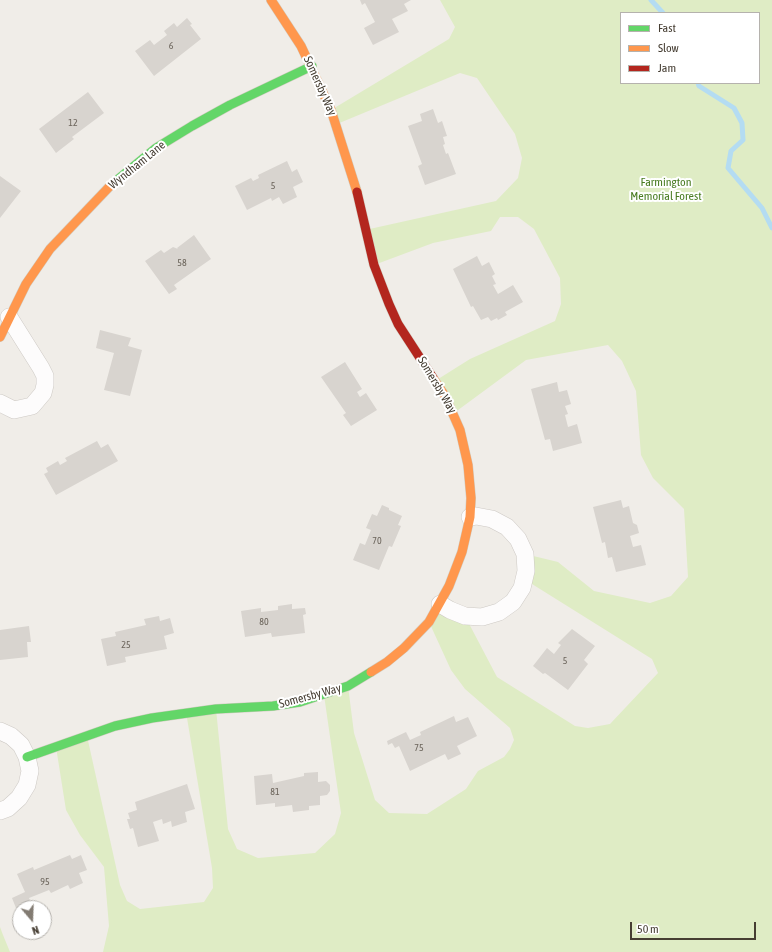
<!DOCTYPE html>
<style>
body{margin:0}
#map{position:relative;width:772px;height:952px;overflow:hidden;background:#f0ede8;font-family:"Asap Condensed",sans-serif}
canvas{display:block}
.legend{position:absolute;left:620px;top:12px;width:140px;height:72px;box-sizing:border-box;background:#fff;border:1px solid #b5b2ad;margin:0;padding:5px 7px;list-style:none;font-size:12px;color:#463e33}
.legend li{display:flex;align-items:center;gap:8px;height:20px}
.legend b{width:20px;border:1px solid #b5b2ad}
.north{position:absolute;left:12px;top:900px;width:40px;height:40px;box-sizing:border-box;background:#fff;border:1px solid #b5b2ad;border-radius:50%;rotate:161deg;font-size:11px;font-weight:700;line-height:16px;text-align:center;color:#463e33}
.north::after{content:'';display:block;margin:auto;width:14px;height:18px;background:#827b72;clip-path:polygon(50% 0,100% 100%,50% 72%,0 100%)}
.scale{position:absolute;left:630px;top:922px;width:126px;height:18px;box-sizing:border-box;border:2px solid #463e33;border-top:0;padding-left:5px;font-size:12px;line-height:14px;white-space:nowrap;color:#463e33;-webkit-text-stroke:3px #fff;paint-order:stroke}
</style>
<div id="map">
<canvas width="772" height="952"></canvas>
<ul class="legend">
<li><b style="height:5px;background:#63d668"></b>Fast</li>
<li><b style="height:5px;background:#ff974d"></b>Slow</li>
<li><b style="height:5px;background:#b3261e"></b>Jam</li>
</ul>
<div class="north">N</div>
<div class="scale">50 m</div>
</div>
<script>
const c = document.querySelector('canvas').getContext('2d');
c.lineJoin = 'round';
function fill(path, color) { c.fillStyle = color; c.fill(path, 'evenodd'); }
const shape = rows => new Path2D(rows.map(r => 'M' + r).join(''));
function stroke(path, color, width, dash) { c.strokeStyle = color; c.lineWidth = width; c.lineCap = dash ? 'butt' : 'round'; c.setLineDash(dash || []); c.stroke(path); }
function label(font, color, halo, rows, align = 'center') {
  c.font = font + ' "Asap Condensed",sans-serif'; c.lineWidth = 4; c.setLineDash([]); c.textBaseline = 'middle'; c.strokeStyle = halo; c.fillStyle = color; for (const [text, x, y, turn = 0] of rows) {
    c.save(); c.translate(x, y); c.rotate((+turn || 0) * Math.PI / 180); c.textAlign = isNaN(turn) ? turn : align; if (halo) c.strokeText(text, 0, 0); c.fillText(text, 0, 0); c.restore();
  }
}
const green = shape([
 [440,0,772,0,772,952,103,952,109,926,104,867,80,835,66,810,56,747,87,736,120,885,127,901,140,909,204,902,213,888,212,868,186,712,216,709,228,829,237,849,258,858,315,853,335,834,341,813,324,695,348,686,354,733,375,800,389,813,427,814,466,789,478,771,504,757,510,749,514,740,510,728,465,689,451,670,429,622,440,604,465,616,497,677,575,726,588,728,610,724,658,673,652,659,524,579,525,554,558,562,594,591,650,603,671,596,688,577,684,509,653,478,641,455,636,391,622,361,608,345,526,360,454,413,435,381,470,359,555,321,561,304,560,278,534,229,518,217,500,217,491,231,433,243,374,265,365,230,496,201,518,178,522,158,515,134,477,78,460,73,337,124,331,110,449,39,455,27],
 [621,13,759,13,759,83,621,83],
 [0,927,3,935,10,952,0,952]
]);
const stream = shape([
 [651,0,663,13],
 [698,83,699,86,734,108,742,123,743,140,731,151,728,168,762,208,772,228]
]);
const building = shape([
 [360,0,411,0,404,4,408,11,392,19,399,32,373,45,364,28,375,22,365,3,362,5],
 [187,18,192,24,190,25,201,39,154,76,135,51,150,40,154,45,167,35,164,31,174,23,177,27],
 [88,92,104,113,72,137,74,139,56,153,39,129],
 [433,109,438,123,442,121,447,136,443,137,445,144,443,145,446,154,448,153,456,174,425,185,418,166,422,164,408,126,422,121,420,114],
 [287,161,292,172,297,169,303,182,293,187,297,197,283,204,279,197,272,201,271,198,247,210,235,186,251,178,253,181,259,178,258,175],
 [0,176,21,191,0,218],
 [194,235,211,259,174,285,177,289,169,294,145,261,161,250,164,253,173,247,178,249,177,248],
 [477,256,482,266,489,262,495,274,492,276,496,284,493,285,498,294,513,285,523,302,505,312,507,315,498,320,497,318,491,321,488,317,481,320,473,306,471,307,453,269],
 [100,330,131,338,128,346,142,350,130,396,104,390,114,353,96,348],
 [345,362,362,389,357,392,360,397,366,393,377,410,351,426,343,415,346,413,321,377],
 [557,382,559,392,567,390,571,404,565,406,568,414,565,415,568,427,577,424,582,443,553,451,550,439,545,440,531,389],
 [97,441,101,448,108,444,118,461,56,495,44,474,48,472,46,468,58,461,60,465,67,461,65,458],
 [621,500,623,508,629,506,633,523,637,525,639,533,630,536,633,547,641,545,646,565,616,572,612,557,608,558,605,542,602,543,593,507],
 [382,505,389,508,389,510,402,516,398,525,401,526,392,547,389,546,379,570,353,560,360,543,365,545,371,530,366,528,372,514,377,516],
 [292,604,292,609,305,608,306,614,303,615,305,633,272,637,271,633,245,637,241,611,261,608,261,612,278,610,278,606],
 [159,616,160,621,170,618,174,633,164,636,167,649,125,657,126,662,107,666,101,639,116,636,115,632,146,625,144,619],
 [29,626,31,642,27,642,28,657,0,660,0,630],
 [572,629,595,646,584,660,588,664,568,690,545,673,543,674,533,666,547,648,554,654,561,645,558,643],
 [454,716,456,722,468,717,477,736,457,746,461,754,448,760,445,754,410,771,399,746,395,748,392,743,388,745,387,741,406,732,410,740,421,735,420,732],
 [318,772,318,782,326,781,330,785,330,791,327,795,320,796,320,805,309,806,309,810,293,812,292,805,275,807,275,803,256,805,254,776,272,774,273,783,304,776,304,773],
 [187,784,195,809,185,812,187,822,172,827,171,821,163,824,162,819,153,822,159,841,138,847,133,828,130,829,127,819,130,819,128,813,137,810,135,802],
 [70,855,72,859,81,855,87,870,79,873,83,883,70,889,68,885,51,893,49,890,29,898,33,908,20,908,20,918,12,898,25,892,17,874,33,867,34,870]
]);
const street = shape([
 [0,403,14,410,32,406,43,393,45,385,45,376,41,368,9,317],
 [440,604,450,610,465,616,482,617,499,612,513,602,522,588,526,571,525,554,518,539,507,527,492,519,476,516,470,517],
 [0,731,11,736,21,745,27,757,30,771,27,785,19,798,8,808,0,811]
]);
const fast = shape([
 [111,185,156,148,192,126,230,105,312,66],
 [27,757,115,726,152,718,216,709,273,706,300,702,348,686,371,672]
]);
const slow = shape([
 [271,0,301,46,331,110,357,192],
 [0,337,26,284,50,249,111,185],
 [371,672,387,662,404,648,429,622,449,586,462,552,470,517,471,498,468,465,460,430,445,396,433,378]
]);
const jam = shape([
 [357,192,374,265,389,304,398,324,433,378]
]);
const numberNames = [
 ["6",171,46],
 ["12",73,123],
 ["5",273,186],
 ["58",182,263],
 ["70",377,541],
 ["80",264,622],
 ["25",126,645],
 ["5",565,661],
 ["75",419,748],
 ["81",275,792],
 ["95",45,882]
];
const streetNames = [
 ["Somersby Way",320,86,66],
 ["Wyndham Lane",137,165,-39],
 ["Somersby Way",437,385,59],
 ["Somersby Way",310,696,-15]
];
const parkNames = [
 ["Farmington",666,182],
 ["Memorial Forest",666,196]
];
fill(green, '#dfecc5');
stroke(stream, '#b4dcf2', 5);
fill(building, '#d8d4cf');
stroke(street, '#cdc9c4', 18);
stroke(fast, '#d1ccc0', 10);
stroke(slow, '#d1ccc0', 10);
stroke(jam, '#d1ccc0', 10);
stroke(street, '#fdfcfc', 17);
stroke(fast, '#63d668', 9);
stroke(slow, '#ff974d', 9);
stroke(jam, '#b3261e', 9);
label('10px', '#6c655c', null, numberNames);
label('12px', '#463e33', '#fff', streetNames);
label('12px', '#497c22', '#fff', parkNames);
</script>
